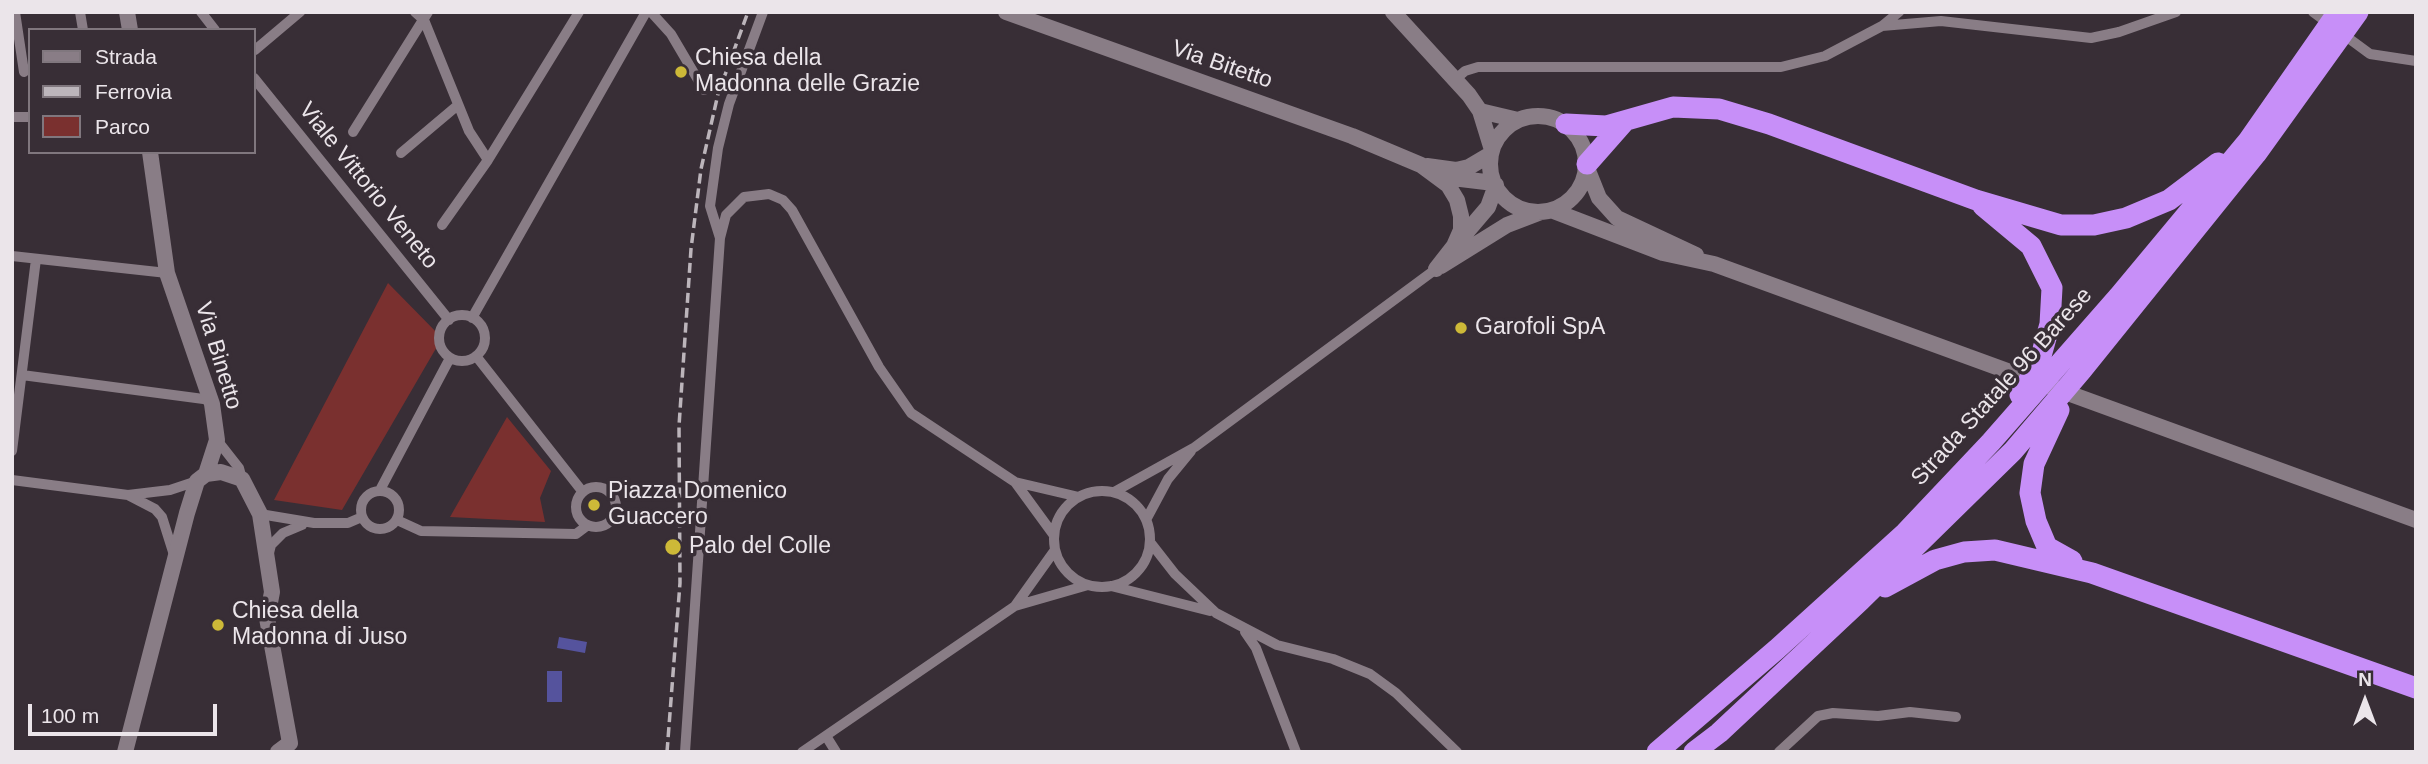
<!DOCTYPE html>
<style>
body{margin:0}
#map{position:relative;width:2428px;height:764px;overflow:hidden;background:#382e36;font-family:Arial,sans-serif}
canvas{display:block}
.frame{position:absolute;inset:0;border:14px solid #ebe5ea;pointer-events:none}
.legend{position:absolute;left:28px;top:28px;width:228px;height:126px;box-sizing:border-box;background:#382e36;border:2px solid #80777e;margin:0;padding:9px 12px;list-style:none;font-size:21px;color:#ebe5ea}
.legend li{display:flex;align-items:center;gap:14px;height:35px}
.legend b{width:35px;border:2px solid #80777e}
.north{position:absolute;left:2330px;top:666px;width:70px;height:70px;-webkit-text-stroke:5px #382e36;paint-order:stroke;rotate:0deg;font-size:19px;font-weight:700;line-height:28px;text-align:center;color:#ebe5ea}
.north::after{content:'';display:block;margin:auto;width:24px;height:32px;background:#ebe5ea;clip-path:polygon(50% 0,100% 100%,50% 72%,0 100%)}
.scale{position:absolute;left:28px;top:704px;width:189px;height:32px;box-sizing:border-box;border:4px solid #ebe5ea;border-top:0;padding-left:9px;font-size:21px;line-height:24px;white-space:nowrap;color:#ebe5ea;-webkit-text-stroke:5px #382e36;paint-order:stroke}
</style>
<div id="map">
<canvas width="2428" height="764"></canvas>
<div class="frame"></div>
<ul class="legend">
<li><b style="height:9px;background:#897d86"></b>Strada</li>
<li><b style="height:9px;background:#bcb5bb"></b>Ferrovia</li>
<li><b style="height:19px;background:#7a302f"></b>Parco</li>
</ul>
<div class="north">N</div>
<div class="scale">100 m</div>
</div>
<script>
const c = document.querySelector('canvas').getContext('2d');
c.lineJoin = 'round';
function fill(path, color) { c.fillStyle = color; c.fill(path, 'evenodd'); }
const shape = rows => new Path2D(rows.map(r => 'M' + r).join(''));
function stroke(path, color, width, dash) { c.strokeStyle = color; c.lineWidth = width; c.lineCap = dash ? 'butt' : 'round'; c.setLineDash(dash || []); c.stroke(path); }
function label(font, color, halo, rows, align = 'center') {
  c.font = font + ' Arial,sans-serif'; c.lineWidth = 7; c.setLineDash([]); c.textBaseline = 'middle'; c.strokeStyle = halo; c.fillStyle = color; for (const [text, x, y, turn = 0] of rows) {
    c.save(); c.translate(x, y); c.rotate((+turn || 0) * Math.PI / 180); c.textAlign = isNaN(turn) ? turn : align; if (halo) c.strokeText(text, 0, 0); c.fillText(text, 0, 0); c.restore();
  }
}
const green = shape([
 [388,283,442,338,342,510,274,500],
 [507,417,551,471,540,498,545,522,450,517]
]);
const water = shape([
 [559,637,587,642,585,653,557,648],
 [547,671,562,671,562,702,547,702]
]);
const street = shape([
 [15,12,24,72],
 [80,12,83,30],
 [201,12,215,30],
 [415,12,424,20,469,131,488,160],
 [651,12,671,34,704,90],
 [2313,12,2370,54,2416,61],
 [1882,26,1899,12],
 [255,50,300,12],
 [254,78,449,320],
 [1457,78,1465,71,1478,67,1781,67,1825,56,1882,26,1941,21,2091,38,2119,32,2176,12],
 [12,117,30,117],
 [353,132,428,12],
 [401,153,458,105],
 [442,225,488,160,579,12],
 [720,238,710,206,718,148,729,104,763,12],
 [12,256,167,273],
 '439 338a23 23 0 1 1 46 0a23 23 0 1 1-46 0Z',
 [472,318,646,12],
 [476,356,582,491],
 [22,375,211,400],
 [217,440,239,468,242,479],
 [12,451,36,259],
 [12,480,128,495,170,490,197,481],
 [1015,482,1053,534],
 '576 507a20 20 0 1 1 40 0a20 20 0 1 1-40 0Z',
 [380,490,450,358],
 '361 510a19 19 0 1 1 38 0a19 19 0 1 1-38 0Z',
 '1054 539a48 48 0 1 1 96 0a48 48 0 1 1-96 0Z',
 [1114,492,1195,447,1436,269],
 [128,495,155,509,162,517,174,555],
 [260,514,314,523,348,523,362,517],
 [397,520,421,531,576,534,588,525],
 [1146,520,1168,479,1191,451],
 [1150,542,1175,574,1216,613,1277,645,1333,659,1370,674,1396,693,1457,752],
 [268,557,271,545,283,533,302,525],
 [1111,586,1210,611],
 [1015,606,1088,585],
 [1245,632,1256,648,1296,752],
 [826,736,836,752],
 [685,752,720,238,726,215,744,197,769,194,783,200,792,210,879,367,911,413,1015,482,1079,497],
 [802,752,1015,606,1055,550],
 [1779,752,1818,716,1833,713,1878,716,1910,712,1956,717]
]);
const secondary = shape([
 [127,12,130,30],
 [1006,12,1352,136,1421,165,1448,185,1457,200,1461,216,1461,230,1454,246,1436,269],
 [1393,12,1469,95,1480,111,1492,150],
 [1480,111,1518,120],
 '1490 164a48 48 0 1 1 96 0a48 48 0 1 1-96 0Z',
 [1427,166,1456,170,1469,167,1491,154],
 [1587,168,1599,198,1617,218,1696,255],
 [1444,177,1494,183],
 [1551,210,1663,253,1714,264,2416,520],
 [1459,241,1488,207,1496,185],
 [1441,266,1507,225,1541,212],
 [206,474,221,472,242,479,260,514,272,592,267,618,290,743,278,752],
 [125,752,187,513,197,481,206,474,217,440,212,404,167,273,150,152]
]);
const highway = shape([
 [1566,124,1606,126,1673,107,1719,109,1769,124,1976,200,2061,225,2094,225,2126,218,2169,200,2218,163],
 [1587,164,1624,122],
 [1983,206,2031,246,2052,288,2050,324,2039,363,2020,395],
 [2059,410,2034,464,2030,493,2036,521,2047,547,2072,561],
 [1885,587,1935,560,1964,552,1995,550,2092,573,2416,688],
 [1657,752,1777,649,1905,533,1991,442,2119,296,2248,141,2338,12],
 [1694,752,1719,733,1861,600,2013,451,2082,370,2256,154,2358,12]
]);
const rail = shape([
 [667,752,680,583,679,426,691,249,701,169,718,94,748,12]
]);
const markers = [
 [681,72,7,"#cdb938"],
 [1461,328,7,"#cdb938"],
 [594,505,7,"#cdb938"],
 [673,547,9,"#cdb938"],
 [218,625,7,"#cdb938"]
];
const poiNames = [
 ["Chiesa della",695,59],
 ["Madonna delle Grazie",695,85],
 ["Garofoli SpA",1475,328],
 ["Piazza Domenico",608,492],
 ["Guaccero",608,518],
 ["Palo del Colle",689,547],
 ["Chiesa della",232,612],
 ["Madonna di Juso",232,638]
];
const streetNames = [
 ["Via Bitetto",1222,65,19],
 ["Viale Vittorio Veneto",368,186,51],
 ["Via Binetto",218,356,73],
 ["Strada Statale 96 Barese",2002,387,-48]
];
fill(green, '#7a302f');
fill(water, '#55539d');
stroke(street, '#897d86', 10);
stroke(secondary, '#897d86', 16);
stroke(highway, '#c78ff8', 21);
stroke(rail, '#bcb5bb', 3.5, [10, 5]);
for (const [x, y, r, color] of markers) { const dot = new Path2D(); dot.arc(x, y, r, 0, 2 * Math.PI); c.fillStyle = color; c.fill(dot); stroke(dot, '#382e36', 2.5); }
label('23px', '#ebe5ea', '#382e36', poiNames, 'left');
label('23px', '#ebe5ea', '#382e36', streetNames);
</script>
